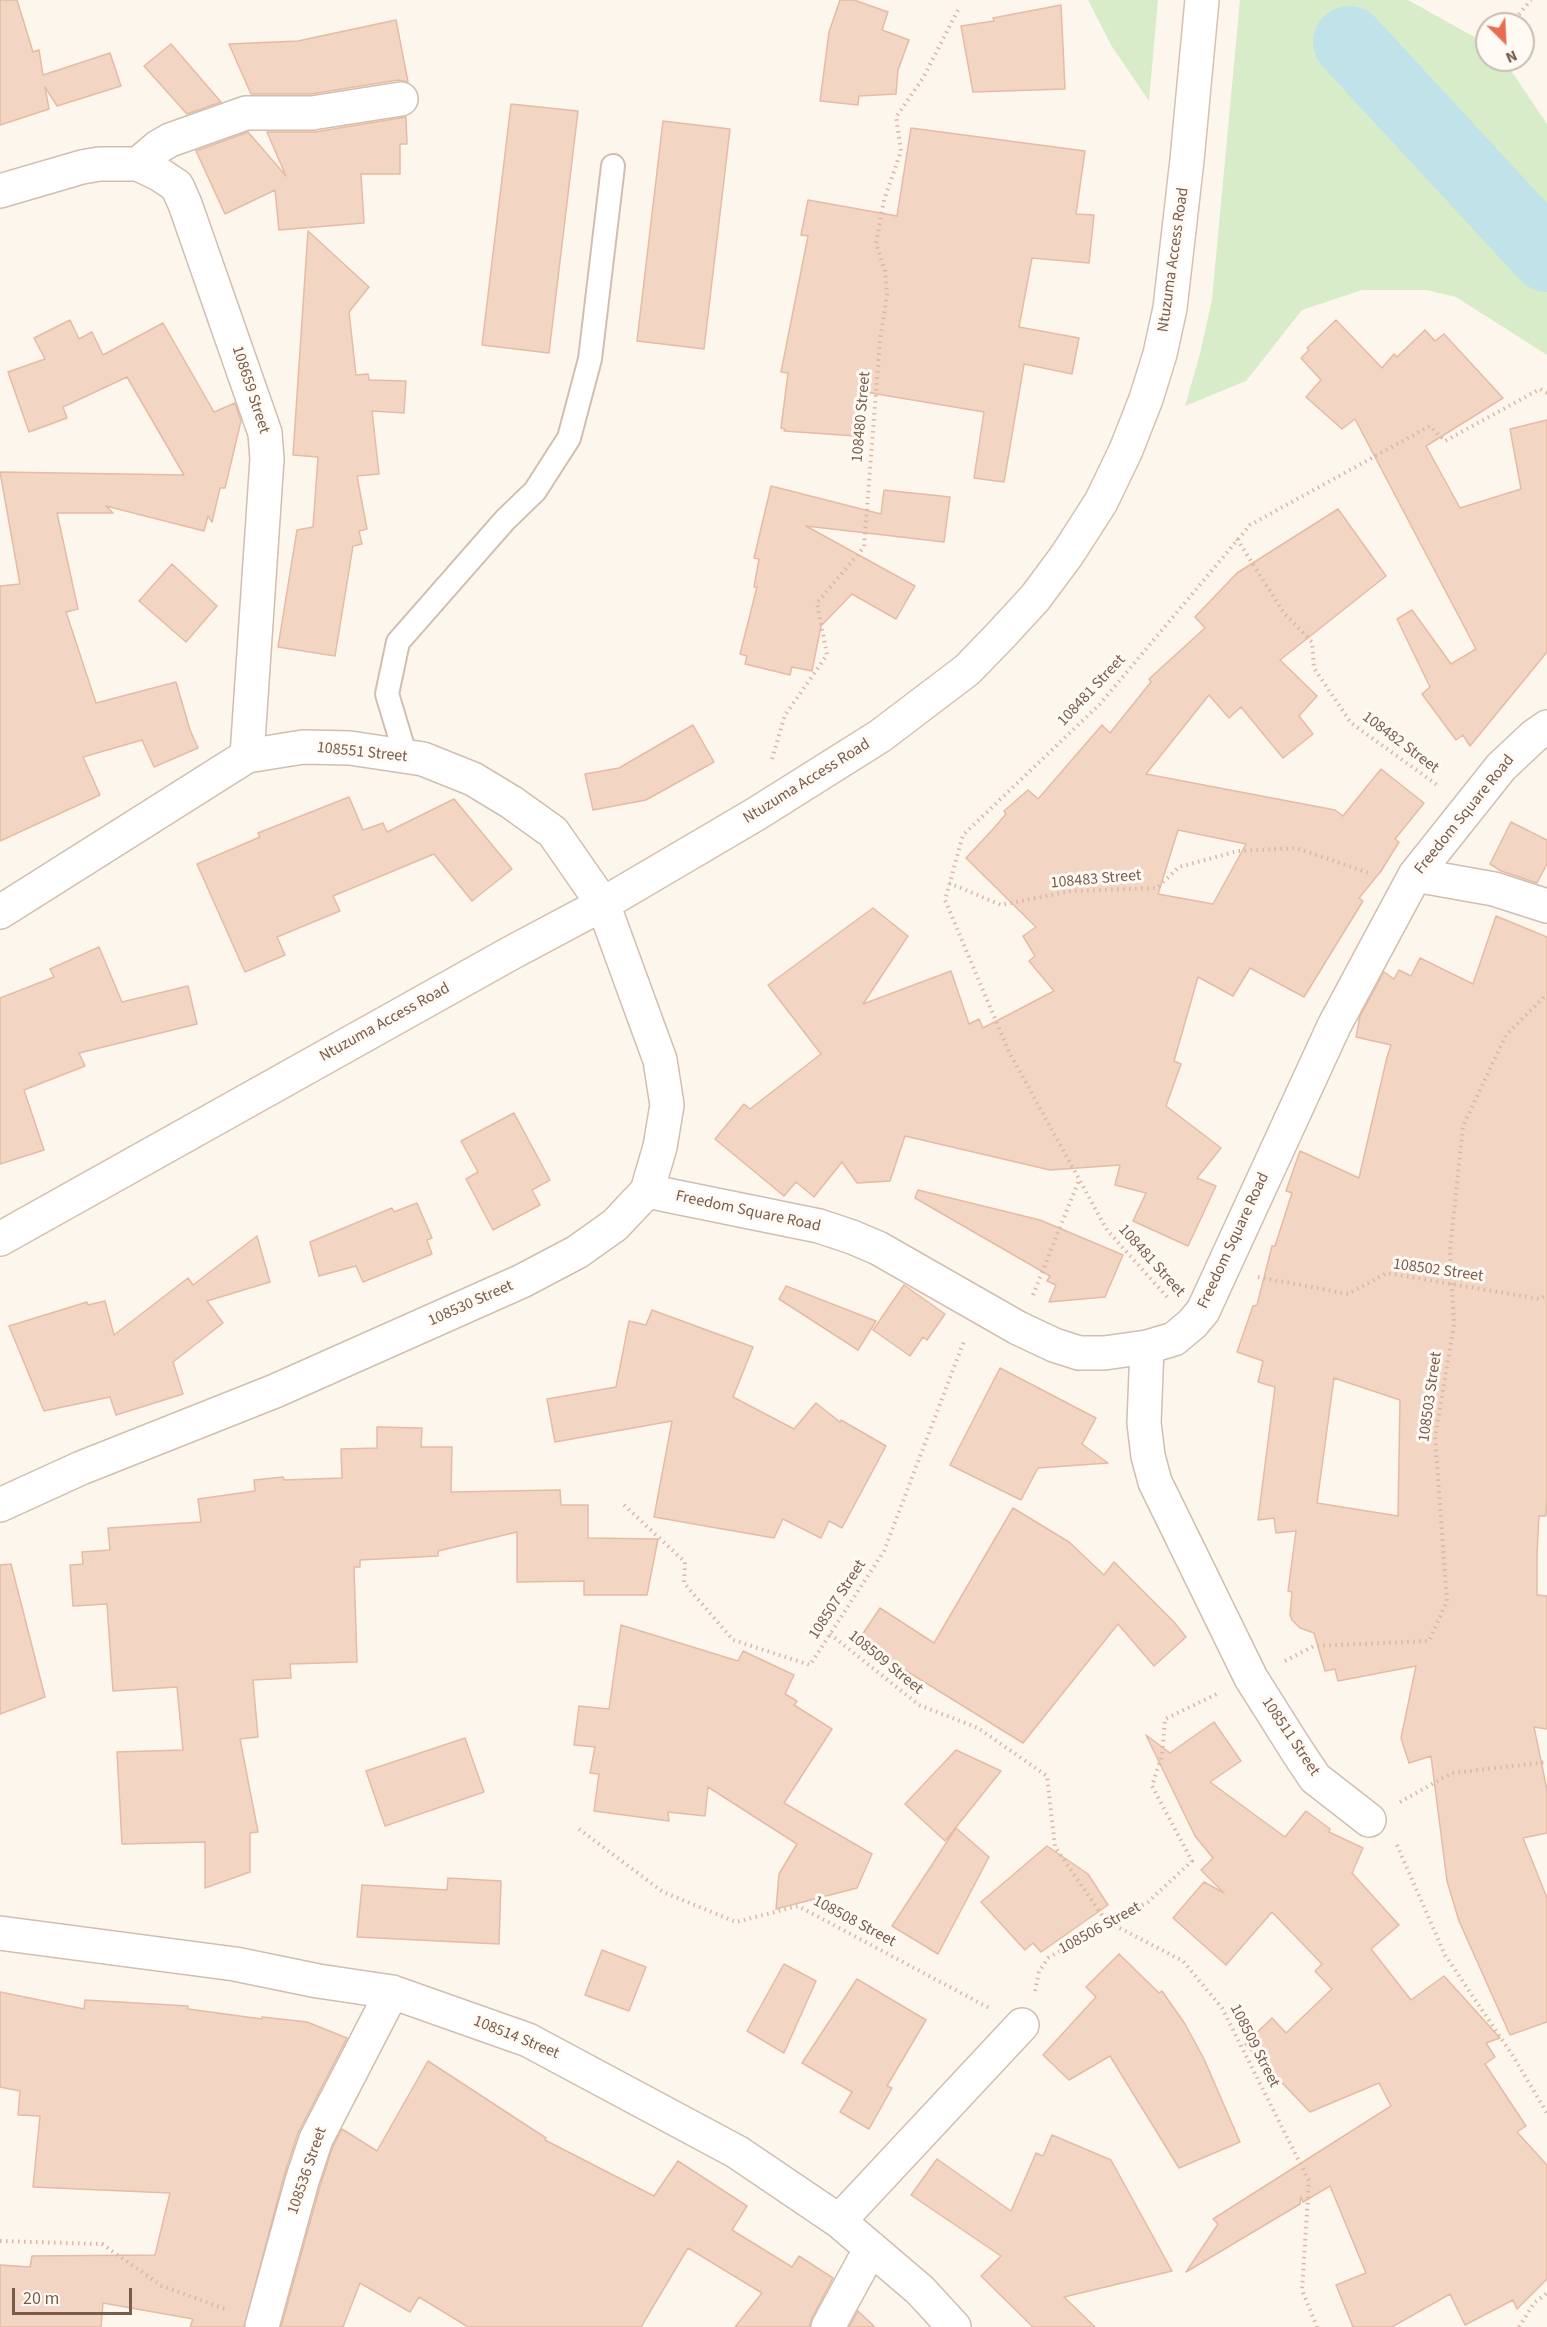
<!DOCTYPE html>
<style>
body{margin:0}
#map{position:relative;width:1547px;height:2327px;overflow:hidden;background:#fdf6ec;font-family:"Source Sans 3",sans-serif}
canvas{display:block}
.north{position:absolute;left:1475px;top:12px;width:60px;height:60px;box-sizing:border-box;background:#fffaf3;border:2px solid #cabbb1;border-radius:50%;rotate:156deg;font-size:16px;font-weight:700;line-height:24px;text-align:center;color:#7a5c4d}
.north::after{content:'';display:block;margin:auto;width:21px;height:27px;background:#e76f51;clip-path:polygon(50% 0,100% 100%,50% 72%,0 100%)}
.scale{position:absolute;left:12px;top:2288px;width:120px;height:27px;box-sizing:border-box;border:3px solid #7a5c4d;border-top:0;padding-left:8px;font-size:18px;line-height:21px;white-space:nowrap;color:#7a5c4d;-webkit-text-stroke:4px #fffaf3;paint-order:stroke}
</style>
<div id="map">
<canvas width="1547" height="2327"></canvas>
<div class="north">N</div>
<div class="scale">20 m</div>
</div>
<script>
const c = document.querySelector('canvas').getContext('2d');
c.lineJoin = 'round';
function fill(path, color) { c.fillStyle = color; c.fill(path, 'evenodd'); }
const shape = rows => new Path2D(rows.map(r => 'M' + r).join(''));
function stroke(path, color, width, dash) { c.strokeStyle = color; c.lineWidth = width; c.lineCap = dash ? 'butt' : 'round'; c.setLineDash(dash || []); c.stroke(path); }
function label(font, color, halo, rows, align = 'center') {
  c.font = font + ' "Source Sans 3",sans-serif'; c.lineWidth = 6; c.setLineDash([]); c.textBaseline = 'middle'; c.strokeStyle = halo; c.fillStyle = color; for (const [text, x, y, turn = 0] of rows) {
    c.save(); c.translate(x, y); c.rotate((+turn || 0) * Math.PI / 180); c.textAlign = isNaN(turn) ? turn : align; if (halo) c.strokeText(text, 0, 0); c.fillText(text, 0, 0); c.restore();
  }
}
const green = shape([
 [1088,0,1158,0,1149,101,1111,45],
 [1240,0,1408,0,1487,44,1487,60,1504,60,1547,124,1547,355,1456,297,1426,290,1362,290,1302,310,1246,381,1185,406,1200,354,1212,299]
]);
const river = shape([
 [1349,42,1547,256]
]);
const building = shape([
 [0,0,17,0,33,52,39,50,43,75,110,53,121,86,57,106,45,87,49,109,0,125,0,0],
 [840,0,854,0,888,12,882,30,909,40,898,70,896,94,859,96,858,105,820,101,829,32,840,0],
 [1061,5,1065,89,973,92,961,26,994,21,993,18,1061,5],
 [396,20,408,82,398,80,311,94,251,94,229,44,298,41,396,20],
 [171,44,221,102,187,114,144,66,171,44],
 [511,104,578,111,549,353,482,345,511,104],
 [406,117,407,144,400,144,400,174,361,174,364,223,279,230,275,190,225,214,196,151,248,132,286,176,267,132,315,132,406,117],
 [663,121,730,129,704,349,637,341,663,121],
 [911,128,1085,151,1076,214,1094,215,1089,263,1032,258,1019,327,1079,338,1072,374,1024,364,1004,482,974,478,984,412,859,391,856,436,784,431,785,429,781,428,788,373,781,372,808,236,801,235,808,200,897,216,911,128],
 [308,231,369,287,349,312,356,375,368,374,369,380,406,381,404,413,372,411,379,474,357,476,367,529,359,531,362,544,353,546,335,656,278,647,297,530,313,527,318,457,293,455,308,231],
 [70,320,79,339,92,332,103,355,163,323,214,412,235,403,241,421,225,488,220,488,212,522,208,516,204,531,106,506,113,513,57,513,78,609,66,612,96,703,176,682,190,730,198,748,154,767,142,740,83,757,100,795,0,841,0,586,20,584,0,472,184,475,127,377,63,407,67,418,29,432,8,372,45,359,34,338,70,320],
 [1336,320,1382,368,1394,354,1397,357,1425,330,1435,341,1444,334,1503,398,1426,446,1460,508,1521,489,1510,429,1547,420,1547,652,1470,746,1463,735,1456,740,1422,694,1430,687,1397,619,1412,610,1451,664,1476,649,1355,419,1342,429,1306,397,1321,380,1301,358,1309,350,1307,348,1336,320],
 [771,486,881,514,884,490,950,497,944,542,806,526,915,586,896,619,852,594,821,626,812,671,792,667,790,675,745,664,747,656,740,654,757,587,754,587,759,559,754,558,771,486],
 [1338,509,1386,576,1280,660,1317,696,1299,716,1313,734,1283,758,1241,707,1229,718,1209,695,1146,774,1335,810,1343,816,1381,769,1424,803,1395,839,1399,842,1381,871,1359,898,1363,901,1304,997,1250,968,1233,996,1198,977,1174,1061,1181,1064,1166,1106,1221,1148,1197,1178,1216,1186,1188,1246,1133,1221,1146,1193,1115,1185,1120,1165,1050,1170,905,1136,890,1181,857,1183,842,1162,814,1197,796,1182,784,1196,715,1139,744,1104,750,1109,821,1054,768,985,873,908,908,936,863,1004,951,971,969,1024,979,1019,983,1028,1054,991,1029,961,1035,956,1023,936,1036,927,966,858,994,828,1006,814,1004,811,1028,790,1038,799,1102,725,1110,733,1151,682,1149,679,1205,628,1195,617,1237,573,1338,509],
 [1178,830,1246,844,1213,904,1158,894,1178,830],
 [172,564,217,606,186,642,139,601,172,564],
 [693,725,714,762,646,800,593,810,585,774,619,768,693,725],
 [349,797,363,830,383,823,387,832,454,799,512,869,472,901,434,854,333,896,340,911,277,937,285,955,245,972,197,864,260,837,258,833,349,797],
 [1511,822,1547,840,1547,864,1537,883,1501,871,1490,864,1511,822],
 [1496,916,1547,937,1547,1496,1546,1516,1539,1516,1537,1554,1537,1595,1547,1596,1547,1729,1534,1727,1547,1790,1547,1833,1523,1838,1547,1898,1547,2022,1510,2035,1459,1921,1447,1881,1431,1756,1409,1763,1401,1738,1416,1666,1338,1681,1335,1669,1325,1671,1314,1633,1300,1628,1292,1620,1290,1615,1292,1592,1288,1591,1296,1531,1276,1533,1274,1518,1258,1520,1275,1387,1258,1382,1263,1361,1237,1352,1253,1306,1257,1305,1272,1246,1275,1246,1292,1193,1286,1191,1300,1151,1359,1178,1387,1057,1391,1045,1356,1037,1360,1016,1384,972,1394,979,1399,970,1411,976,1420,958,1473,984,1496,916],
 [1334,1378,1400,1400,1398,1516,1317,1503,1334,1378],
 [99,947,122,1002,188,986,197,1024,79,1053,85,1066,24,1090,44,1150,0,1164,0,998,54,977,50,969,99,947],
 [514,1113,550,1180,532,1190,540,1205,493,1230,466,1179,478,1172,461,1141,514,1113],
 [918,1190,1040,1220,1123,1255,1105,1297,1049,1302,1056,1285,1047,1281,1050,1276,915,1198,918,1190],
 [417,1203,432,1238,427,1240,432,1254,363,1282,356,1266,319,1276,310,1242,392,1208,394,1212,417,1203],
 [257,1236,270,1282,207,1301,223,1323,173,1362,183,1394,116,1415,110,1397,44,1411,9,1326,87,1302,88,1305,105,1301,114,1335,188,1278,193,1285,257,1236],
 [904,1285,945,1314,927,1340,923,1337,910,1356,873,1330,904,1285],
 [786,1286,876,1321,858,1350,779,1299,786,1286],
 [652,1310,753,1347,733,1397,794,1429,816,1403,840,1422,841,1420,886,1446,842,1528,829,1521,821,1538,783,1519,774,1538,654,1517,672,1421,555,1442,547,1399,616,1387,629,1321,646,1325,652,1310],
 [1000,1368,1096,1418,1082,1444,1108,1463,1038,1468,1021,1500,950,1465,1000,1368],
 [377,1427,422,1428,421,1447,452,1447,451,1492,560,1490,561,1505,588,1505,588,1538,658,1539,647,1595,584,1595,584,1581,517,1582,517,1532,438,1551,438,1556,360,1560,360,1567,354,1567,357,1662,290,1664,291,1678,253,1680,258,1737,240,1739,258,1832,250,1833,250,1872,205,1888,205,1842,122,1844,117,1752,183,1750,177,1687,113,1691,107,1604,73,1606,70,1565,83,1564,82,1552,110,1550,108,1528,201,1522,198,1499,255,1491,254,1480,283,1477,284,1480,342,1478,341,1449,377,1448,377,1427],
 [1013,1508,1069,1542,1104,1575,1114,1562,1174,1622,1186,1637,1154,1666,1118,1624,1023,1743,858,1641,880,1608,934,1643,1013,1508],
 [11,1564,45,1697,0,1714,0,1565,11,1564],
 [621,1625,738,1661,743,1651,794,1675,785,1694,797,1701,794,1705,832,1729,784,1803,872,1854,857,1888,776,1909,779,1874,797,1844,708,1787,705,1816,668,1812,669,1821,594,1811,599,1774,590,1773,595,1747,574,1745,579,1706,609,1709,621,1625],
 [1214,1722,1241,1761,1210,1782,1285,1837,1306,1811,1330,1829,1329,1832,1363,1848,1352,1873,1399,1925,1371,1949,1411,2000,1444,1976,1500,2038,1486,2043,1495,2057,1485,2064,1526,2126,1517,2132,1547,2165,1547,2279,1517,2309,1513,2300,1465,2325,1450,2294,1392,2327,1353,2327,1336,2285,1366,2273,1330,2186,1303,2202,1301,2197,1300,2204,1186,2272,1218,2224,1213,2219,1391,2106,1379,2083,1310,2112,1245,2044,1272,2018,1286,2033,1332,1989,1315,1971,1322,1964,1272,1912,1226,1965,1173,1918,1204,1882,1224,1893,1201,1870,1213,1858,1195,1836,1146,1735,1170,1753,1214,1722],
 [465,1738,484,1792,385,1826,366,1771,465,1738],
 [956,1750,1001,1771,945,1841,905,1804,956,1750],
 [956,1828,989,1857,938,1954,892,1926,956,1828],
 [1047,1846,1088,1874,1108,1905,1041,1952,1033,1943,1025,1950,981,1902,1047,1846],
 [448,1878,501,1881,499,1944,357,1937,362,1885,447,1890,448,1878],
 [602,1950,646,1967,629,2011,585,1995,602,1950],
 [1119,1954,1159,1993,1162,1991,1185,2024,1204,2059,1240,2142,1179,2168,1110,2056,1069,2080,1043,2055,1096,1997,1086,1987,1119,1954],
 [784,1964,816,1981,784,2053,747,2031,784,1964],
 [857,1979,926,2020,887,2086,892,2088,869,2129,840,2112,852,2092,802,2063,857,1979],
 [0,1992,84,2009,85,2000,188,2006,188,2009,262,2019,262,2017,307,2022,347,2038,298,2133,284,2176,244,2327,190,2327,193,2319,103,2303,101,2327,0,2327,0,2265,30,2267,32,2256,155,2255,170,2193,33,2187,40,2116,18,2115,20,2091,0,2087,0,1992],
 [428,2061,546,2138,545,2140,654,2196,678,2161,747,2206,732,2230,792,2267,799,2256,833,2278,812,2318,809,2327,735,2327,762,2293,688,2248,641,2327,468,2327,419,2297,410,2312,360,2283,343,2327,281,2327,320,2186,333,2146,342,2129,377,2151,428,2061],
 [1052,2135,1111,2160,1172,2271,1064,2297,1095,2327,1033,2327,981,2276,1001,2256,911,2195,937,2159,1011,2211,1036,2153,1043,2156,1052,2135],
 [858,2311,875,2327,849,2327,858,2311]
]);
const path = shape([
 [1515,19,1531,0],
 [1237,539,1284,613,1312,642,1314,668,1351,723,1440,787],
 [772,759,785,715,827,655,817,603,864,547,880,341,887,294,885,271,876,243,884,200,901,151,896,117,923,78,958,10],
 [949,883,1001,905,1071,891,1157,888,1179,867,1238,851,1296,848,1372,874],
 [1258,1277,1348,1294,1387,1273,1540,1299,1547,1294],
 [1033,1295,1079,1180],
 [1167,1297,1107,1230,1009,1052,945,900,963,835,1100,704,1250,525,1430,426,1445,441,1540,389,1547,393],
 [624,1505,685,1562,684,1583,733,1640,810,1665,884,1551,964,1341],
 [830,1634,919,1705,978,1728,1047,1776,1055,1847,1106,1921,1183,1961,1222,2008,1309,2181,1302,2290,1317,2327],
 [1285,1661,1314,1646,1429,1641,1447,1601,1435,1437,1454,1325,1450,1250,1463,1126,1506,1035,1547,994],
 [1400,1802,1452,1773,1547,1762],
 [579,1829,663,1892,736,1922,798,1906,989,2008],
 [1397,1845,1445,1955,1513,2056,1547,2113],
 [1035,1991,1039,1972,1048,1958,1148,1902,1192,1861,1152,1786,1162,1755,1165,1719,1219,1693],
 [0,2241,102,2244,162,2286,228,2310],
 [1519,2327,1534,2303,1547,2293]
]);
const lane = shape([
 [406,757,387,694,398,642,505,520,535,491,569,438,590,359,613,166]
]);
const street = shape([
 [138,164,158,147,170,140,246,113,312,113,401,99],
 [0,191,82,167,99,164,138,164,159,174,177,186,185,204,265,433,267,459,247,756],
 [1415,875,1494,889,1547,906],
 [0,912,247,756,303,747,350,748,423,759,473,779,511,802,553,832,603,904,660,1060,667,1105,660,1147,647,1191,615,1225,577,1252,522,1281,275,1391,81,1468,0,1505],
 [647,1191,819,1226,852,1237,878,1248,1018,1328,1054,1345,1079,1353,1104,1353,1147,1347,1174,1339,1192,1324,1203,1311,1334,1026,1415,875,1501,767,1534,736,1547,727],
 [1147,1347,1144,1423,1148,1456,1155,1482,1251,1678,1297,1751,1315,1778,1369,1820],
 [0,1933,235,1964,318,1981,392,1992,528,2040,737,2152,839,2221,920,2290,954,2327],
 [839,2221,1022,2025],
 [262,2326,302,2181,316,2139,392,1992],
 [828,2327,871,2248]
]);
const secondary = shape([
 [0,1239,511,953,603,904,756,814,880,736,967,670,1000,636,1035,598,1067,555,1101,502,1126,450,1146,399,1160,354,1170,308,1187,160,1202,0]
]);
const streetNames = [
 ["Ntuzuma Access Road",1174,260,-82],
 ["108659 Street",250,390,72],
 ["108480 Street",862,417,-85],
 ["108481 Street",1092,691,-47],
 ["108482 Street",1400,743,37],
 ["108551 Street",362,753,6],
 ["Ntuzuma Access Road",807,782,-32],
 ["Freedom Square Road",1465,815,-51],
 ["108483 Street",1096,880,-5],
 ["Ntuzuma Access Road",385,1023,-29],
 ["Freedom Square Road",748,1212,12],
 ["Freedom Square Road",1234,1241,-65],
 ["108481 Street",1151,1261,48],
 ["108502 Street",1438,1271,8],
 ["108530 Street",471,1304,-24],
 ["108503 Street",1431,1397,-82],
 ["108507 Street",838,1600,-57],
 ["108509 Street",885,1663,39],
 ["108511 Street",1290,1737,56],
 ["108508 Street",854,1922,28],
 ["108506 Street",1100,1929,-29],
 ["108514 Street",516,2038,22],
 ["108509 Street",1254,2046,63],
 ["108536 Street",308,2171,-71]
];
fill(green, '#d8ecc9');
stroke(river, '#bfe3e8', 72);
fill(building, '#f3d5c3');
stroke(building, '#e6bba3', 1.5);
stroke(lane, '#d1beb0', 26);
stroke(street, '#d1beb0', 36);
stroke(secondary, '#d6c0b0', 36);
stroke(path, '#d9b8a5', 4, [1.5, 4.5]);
stroke(lane, '#fff', 22);
stroke(street, '#fff', 33);
stroke(secondary, '#fff', 33);
label('16px', '#7a5c4d', '#fffaf3', streetNames);
</script>
